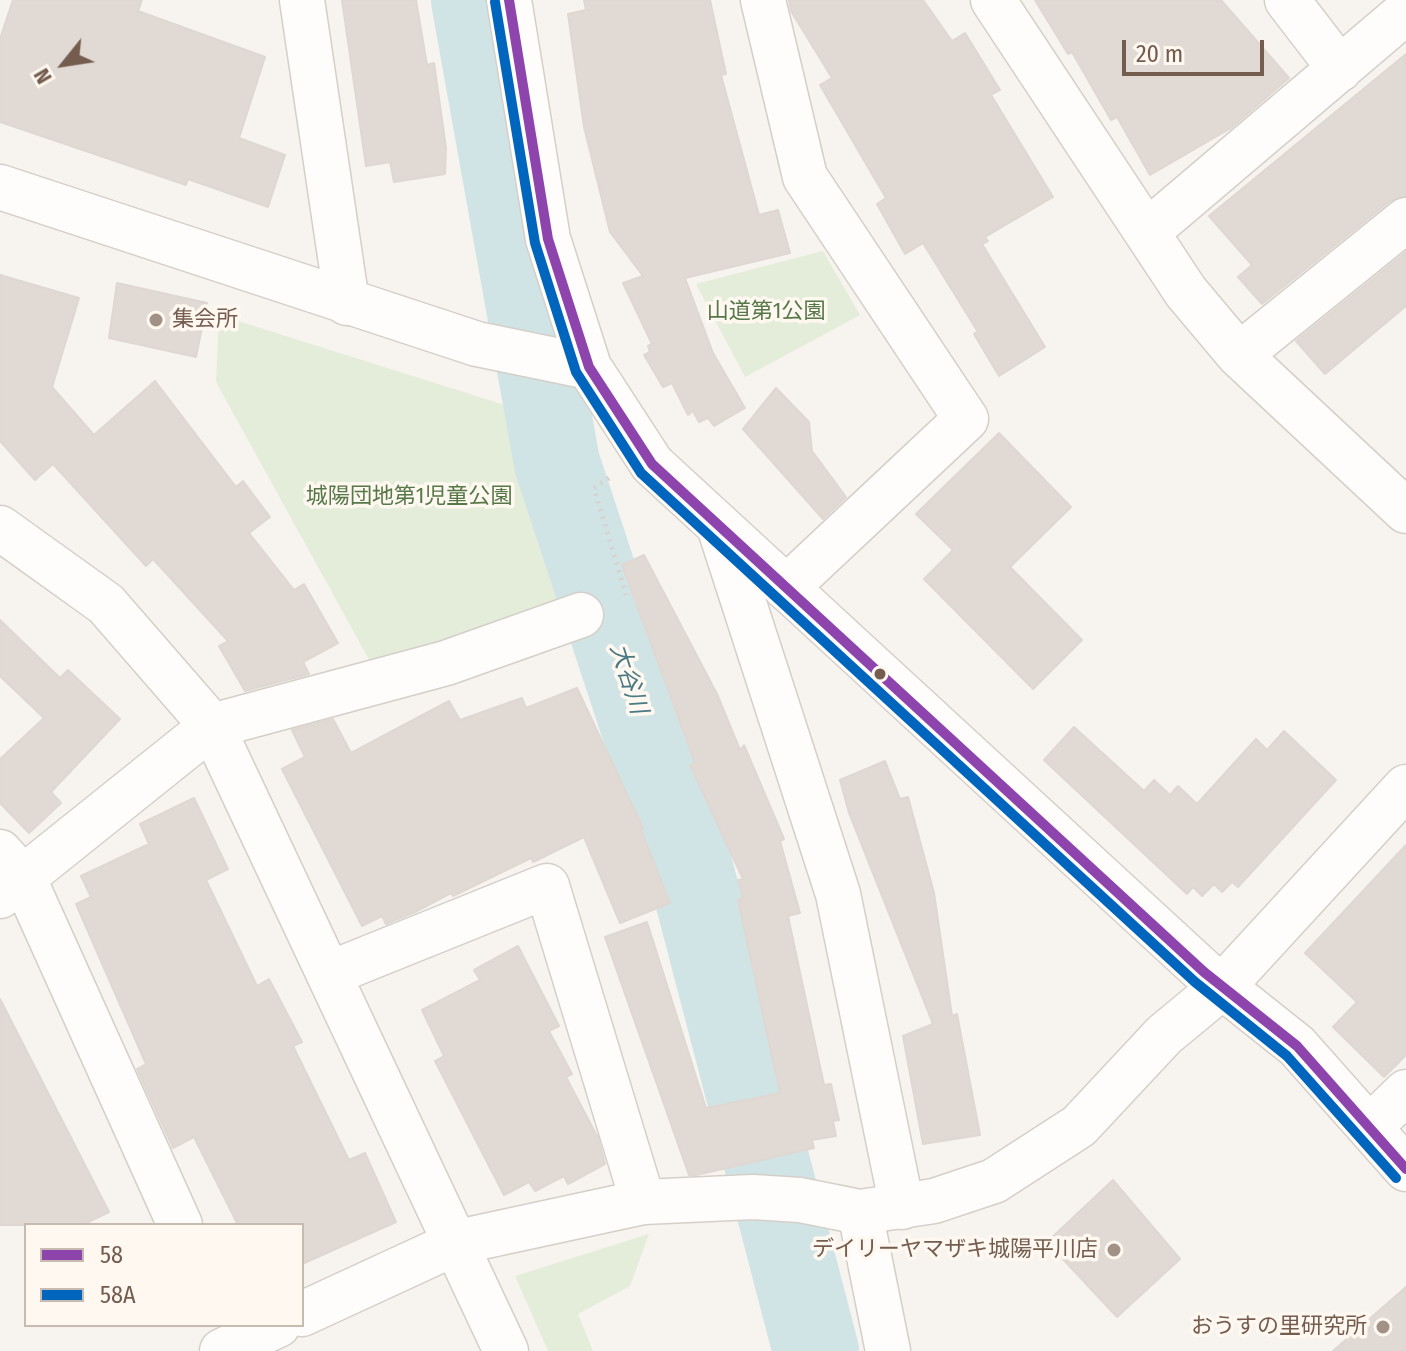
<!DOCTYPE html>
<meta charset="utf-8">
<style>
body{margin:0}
#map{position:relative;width:1406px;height:1351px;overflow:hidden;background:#f7f3ee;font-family:"Fira Sans Condensed",sans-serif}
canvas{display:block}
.legend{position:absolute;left:24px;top:1223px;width:280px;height:104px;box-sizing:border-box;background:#fef8f0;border:2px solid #c7bab0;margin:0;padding:10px 14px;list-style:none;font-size:24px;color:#745c4f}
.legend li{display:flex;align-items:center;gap:16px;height:40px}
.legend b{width:40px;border:2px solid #c7bab0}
.north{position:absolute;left:24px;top:24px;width:80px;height:80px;-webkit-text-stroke:6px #fef8f0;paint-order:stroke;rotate:240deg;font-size:22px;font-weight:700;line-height:32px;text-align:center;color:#745c4f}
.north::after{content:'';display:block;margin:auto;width:28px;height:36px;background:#745c4f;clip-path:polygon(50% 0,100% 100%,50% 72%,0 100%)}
.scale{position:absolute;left:1122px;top:40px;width:142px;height:36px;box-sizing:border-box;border:4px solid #745c4f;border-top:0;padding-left:10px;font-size:24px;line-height:28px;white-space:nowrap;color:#745c4f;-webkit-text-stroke:6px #fef8f0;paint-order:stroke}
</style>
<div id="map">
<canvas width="1406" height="1351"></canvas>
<ul class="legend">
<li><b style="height:10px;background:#8e44ad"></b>58</li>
<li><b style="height:10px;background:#0065bd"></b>58A</li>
</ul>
<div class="north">N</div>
<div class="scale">20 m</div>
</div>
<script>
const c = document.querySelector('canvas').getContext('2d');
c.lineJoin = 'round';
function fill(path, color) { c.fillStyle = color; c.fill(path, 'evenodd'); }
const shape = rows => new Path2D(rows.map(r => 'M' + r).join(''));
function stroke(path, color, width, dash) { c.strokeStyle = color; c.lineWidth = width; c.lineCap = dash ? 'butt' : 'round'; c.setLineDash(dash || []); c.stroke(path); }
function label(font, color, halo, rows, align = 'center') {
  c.font = font + ' "Fira Sans Condensed","Noto Sans JP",sans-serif'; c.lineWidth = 7; c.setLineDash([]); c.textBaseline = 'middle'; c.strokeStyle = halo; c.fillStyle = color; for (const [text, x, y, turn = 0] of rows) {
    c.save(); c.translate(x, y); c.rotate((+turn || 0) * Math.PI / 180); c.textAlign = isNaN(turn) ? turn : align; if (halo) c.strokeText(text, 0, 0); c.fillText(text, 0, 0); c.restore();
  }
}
const green = shape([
 [823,251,860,315,745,377,696,284],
 [219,315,511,407,517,464,561,603,372,665,216,382],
 [649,1234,630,1286,578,1314,593,1351,548,1351,515,1276]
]);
const river = shape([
 [474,0,557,463,689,864,816,1351]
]);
const building = shape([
 [13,0,142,0,138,11,265,57,239,138,285,155,268,207,188,179,186,185,0,122,0,39,13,0],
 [342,0,416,0,427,65,434,63,446,148,445,174,394,182,390,162,366,166,342,0],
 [584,0,710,0,726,74,721,75,759,215,778,210,790,253,685,278,713,353,745,408,714,426,708,418,699,422,693,411,688,415,672,383,663,387,644,355,650,352,648,346,652,344,623,283,643,276,610,232,584,127,568,14,586,10,584,0],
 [789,0,923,0,952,41,965,33,1000,90,991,95,1053,197,985,237,988,241,982,244,1045,347,999,376,974,334,978,332,923,243,905,254,877,204,886,198,820,85,832,78,791,11,789,0],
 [1035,0,1221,0,1289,78,1231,128,1150,175,1117,117,1111,120,1072,52,1068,54,1035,0],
 [1406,54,1406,196,1390,201,1262,304,1238,277,1252,265,1209,216,1406,54],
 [1406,252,1406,306,1325,374,1296,341,1406,252],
 [0,275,79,298,52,387,94,435,155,381,236,487,243,481,270,517,249,533,294,590,304,584,338,643,303,662,309,674,245,691,219,646,228,641,153,559,146,566,53,464,35,480,0,441,0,275],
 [117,283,207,303,196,357,109,338,117,283],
 [776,388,809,422,812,451,846,497,823,519,743,429,776,388],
 [999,433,1071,507,1010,567,1082,640,1033,689,924,579,953,550,916,514,999,433],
 [644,555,717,694,740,750,744,745,784,839,780,841,800,913,788,916,824,1085,831,1084,839,1120,833,1121,836,1136,812,1140,814,1148,696,1175,689,1175,605,937,647,922,706,1108,780,1093,738,900,743,898,738,880,743,879,690,765,695,763,622,565,644,555],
 [0,620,60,678,68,670,120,719,51,792,61,803,29,833,0,803,0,759,44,718,0,676,0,620],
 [577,688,643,828,641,830,670,903,620,923,584,837,533,862,531,858,453,896,451,893,415,912,386,924,382,916,362,926,282,769,305,757,292,730,333,719,351,753,449,701,460,720,522,698,526,708,577,688],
 [1074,727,1144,791,1154,780,1170,795,1178,786,1197,804,1256,739,1267,750,1284,731,1336,780,1238,887,1232,882,1222,892,1214,884,1202,896,1193,887,1187,894,1044,760,1074,727],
 [885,761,900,799,908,797,934,893,952,1016,957,1014,980,1135,923,1144,903,1036,933,1024,849,813,840,780,885,761],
 [194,798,228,869,206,880,257,986,269,979,302,1042,293,1046,349,1160,365,1153,396,1222,302,1264,302,1225,238,1225,194,1137,173,1148,137,1069,146,1064,76,904,91,897,81,876,149,844,140,824,194,798],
 [1406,845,1406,1055,1384,1077,1333,1027,1357,1002,1305,953,1406,845],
 [518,946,559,1026,549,1031,572,1074,566,1077,598,1138,605,1164,568,1184,564,1176,535,1191,529,1182,504,1195,435,1061,444,1056,422,1010,480,980,474,970,518,946],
 [0,999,109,1212,82,1225,0,1225,0,999],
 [1113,1180,1180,1259,1117,1317,1047,1242,1113,1180],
 [1406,1287,1406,1351,1333,1351,1406,1287]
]);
const path = shape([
 [609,478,594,488,626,595]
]);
const street = shape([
 [302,0,347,303],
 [763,0,805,177,966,419,786,588],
 [993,0,1186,292,1239,355,1406,511],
 [1287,0,1340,69],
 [1147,232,1406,12],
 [1239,355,1406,220],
 [719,526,838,894,902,1207],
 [0,528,106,604,212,726,506,1351],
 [0,852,24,879,180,1225],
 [0,896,212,726,446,663,581,615],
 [331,973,547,886,643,1202],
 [1370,1127,1406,1092],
 [860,1212,888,1351]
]);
const secondary = shape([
 [509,0,548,239,589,367,652,464,1204,972,1297,1046,1406,1169],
 [0,187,477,344,589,367],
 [302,1314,458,1242,643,1202,753,1197,800,1200,860,1212,934,1201,994,1181,1079,1126,1164,1035,1222,987,1406,787],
 [222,1351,278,1325]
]);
const bus1 = shape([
 [509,0,548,239,589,367,652,464,1204,972,1297,1046,1406,1169]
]);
const bus2 = shape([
 [495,2,535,243,576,372,641,473,1195,982,1287,1056,1396,1178]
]);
const markers = [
 [156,320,8,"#a29187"],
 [880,674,7,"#745c4f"],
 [1114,1250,8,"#a29187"],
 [1383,1327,8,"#a29187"]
];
const parkNames = [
 ["山道第1公園",766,312],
 ["城陽団地第1児童公園",409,497]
];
const poiNames = [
 ["集会所",172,320,"left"],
 ["デイリーヤマザキ城陽平川店",1098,1250],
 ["おうすの里研究所",1367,1327]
];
const waterNames = [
 ["大谷川",628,679,72]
];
fill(green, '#e4edda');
stroke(river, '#d0e4e6', 86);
fill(building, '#e1d9d3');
stroke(building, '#dfd7d1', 2);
stroke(street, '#d4cfc9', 47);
stroke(secondary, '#d5cfc9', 47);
stroke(path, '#d7d1cd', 5, [2, 6]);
stroke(street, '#fefdfc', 44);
stroke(secondary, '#fefdfc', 44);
stroke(bus1, '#8e44ad', 10);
stroke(bus2, '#0065bd', 10);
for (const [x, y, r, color] of markers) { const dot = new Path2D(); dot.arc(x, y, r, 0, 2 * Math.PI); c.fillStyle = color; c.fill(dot); stroke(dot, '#fef8f0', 3); }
label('22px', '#567848', '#fef8f0', parkNames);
label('22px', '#745c4f', '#fef8f0', poiNames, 'right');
label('italic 24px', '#4b7a85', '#fef8f0', waterNames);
</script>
